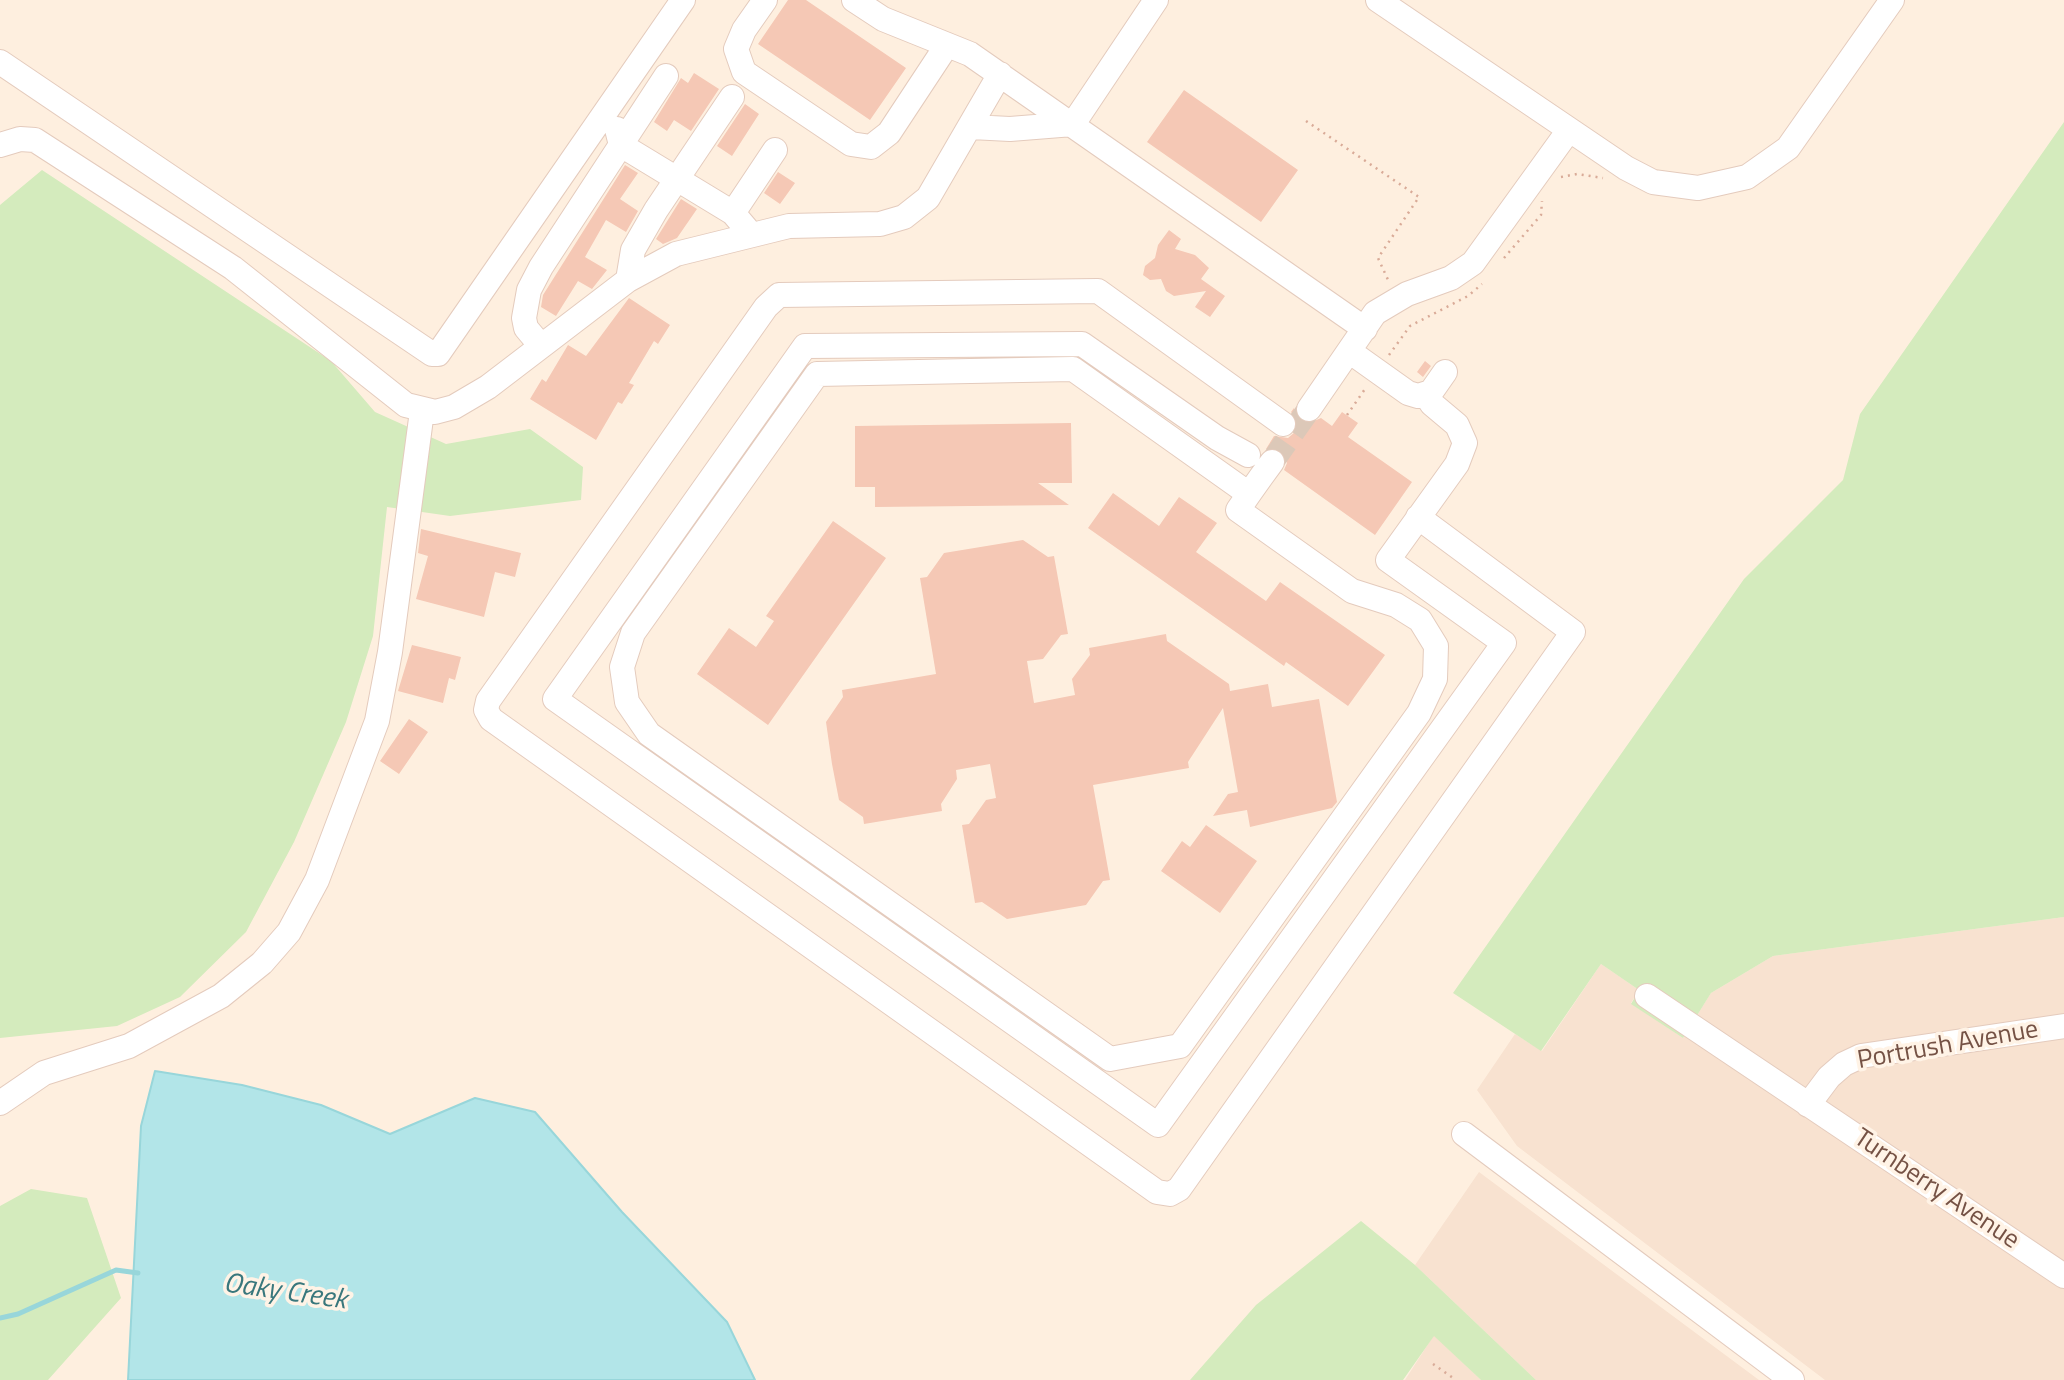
<!DOCTYPE html>
<style>
body{margin:0}
canvas{display:block;background:#feefdf}
</style>
<canvas width="2064" height="1380"></canvas>
<script>
const c = document.querySelector('canvas').getContext('2d');
c.lineJoin = 'round';
function fill(path, color) { c.fillStyle = color; c.fill(path, 'evenodd'); }
const shape = rows => new Path2D(rows.map(r => 'M' + r).join(''));
function stroke(path, color, width, dash) { c.strokeStyle = color; c.lineWidth = width; c.lineCap = dash ? 'butt' : 'round'; c.setLineDash(dash || []); c.stroke(path); }
function label(font, color, halo, rows, align = 'center') {
  c.font = font + ' "Titillium Web",sans-serif'; c.lineWidth = 7; c.setLineDash([]); c.textBaseline = 'middle'; c.strokeStyle = halo; c.fillStyle = color; for (const [text, x, y, turn = 0] of rows) {
    c.save(); c.translate(x, y); c.rotate((+turn || 0) * Math.PI / 180); c.textAlign = isNaN(turn) ? turn : align; if (halo) c.strokeText(text, 0, 0); c.fillText(text, 0, 0); c.restore();
  }
}
const residential = shape([
 [2064,917,2064,1380,1825,1380,1517,1146,1477,1090,1515,1034,1542,1051,1601,964,1639,990,1631,1003,1683,1038,1711,993,1773,956],
 [1479,1172,1759,1380,1536,1380,1415,1265],
 [1434,1335,1481,1380,1405,1380]
]);
const green = shape([
 [2064,122,2064,917,1773,956,1711,993,1683,1038,1631,1004,1639,990,1601,964,1541,1051,1453,993,1744,579,1843,480,1860,414],
 [42,170,331,361,375,412,446,444,530,429,583,467,581,500,450,516,387,507,373,636,346,722,294,842,246,932,180,997,117,1026,0,1038,0,205],
 [31,1189,87,1198,121,1298,48,1380,0,1380,0,1206],
 [1361,1221,1415,1265,1536,1380,1481,1380,1434,1336,1403,1380,1190,1380,1256,1305]
]);
const water = shape([
 [155,1071,242,1085,321,1105,390,1134,475,1098,535,1112,622,1212,727,1322,755,1380,128,1380,141,1126,155,1071]
]);
const stream = shape([
 [0,1318,18,1314,116,1270,138,1273]
]);
const building = shape([
 [788,0,806,0,906,68,870,120,758,44],
 [694,73,719,89,691,131,674,120,667,131,654,122,681,78,688,83],
 [1184,90,1298,170,1261,222,1147,142],
 [745,104,759,114,732,156,717,146],
 [625,165,638,173,620,199,638,211,626,232,606,220,585,257,607,270,592,289,578,281,556,316,541,307,543,295],
 [778,172,795,183,780,204,764,193],
 [681,199,697,209,677,238,663,244,656,239],
 [1169,230,1181,239,1175,249,1195,255,1209,268,1201,279,1225,296,1210,317,1195,307,1206,291,1174,296,1166,291,1161,279,1150,280,1143,275,1145,266,1155,258,1158,245],
 [629,298,670,325,658,344,654,341,629,383,634,385,622,404,618,402,596,440,530,399,542,379,546,382,568,345,586,356],
 [1425,361,1431,366,1423,377,1417,372],
 [1294,408,1296,416,1307,424,1321,418,1332,426,1342,412,1358,423,1348,437,1412,482,1375,535,1284,470,1287,463,1281,450,1266,449,1274,436,1288,438,1295,432,1297,419,1291,412],
 [1071,423,1072,483,1038,483,1069,505,875,507,875,487,855,487,855,426],
 [1113,493,1159,526,1179,497,1217,523,1196,552,1266,601,1280,582,1385,655,1348,706,1286,662,1284,666,1088,528],
 [833,521,886,558,768,725,697,674,729,628,756,647,774,621,766,616],
 [421,529,521,553,515,577,495,572,484,617,416,599,428,556,418,553],
 [1023,540,1048,557,1054,556,1068,634,1061,635,1043,659,1027,661,1034,703,1075,695,1072,679,1090,655,1089,648,1166,634,1167,641,1229,684,1230,691,1268,684,1272,707,1319,699,1337,802,1332,808,1250,827,1247,810,1213,816,1228,794,1238,792,1223,708,1188,762,1189,768,1093,785,1110,880,1103,881,1086,905,1007,919,982,902,975,903,962,825,969,824,986,800,996,798,990,764,956,770,957,779,941,804,942,811,864,824,863,817,839,800,832,764,826,722,843,697,842,690,936,674,920,578,927,577,944,553],
 [412,645,461,657,455,680,449,678,443,703,398,691],
 [409,719,428,732,399,774,380,761],
 [1206,825,1257,861,1220,913,1161,871,1182,841,1190,847]
]);
const minorTunnel = shape([
 [1272,462,1309,409]
]);
const path = shape([
 [1306,121,1419,197,1378,258,1389,282],
 [1561,177,1577,174,1603,178],
 [1504,258,1541,215,1542,201],
 [1389,355,1410,326,1468,296,1482,284],
 [1347,415,1365,389],
 [1433,1364,1456,1380]
]);
const minor = shape([
 [765,0,744,30,736,49,744,72,851,144,871,147,889,133,947,45],
 [854,0,883,19,970,54,1365,329],
 [1378,0,1626,168,1653,182,1698,188,1747,177,1788,148,1892,0],
 [0,62,432,354,438,354,683,0],
 [971,127,1010,129,1073,124,1156,0],
 [617,129,621,145,733,213,750,233],
 [0,145,20,139,35,140,233,268,406,405,435,412,454,407,488,387,628,280,676,254,789,226,880,224,904,217,928,198,1000,74],
 [733,213,775,150],
 [628,280,633,250,656,210,732,97],
 [541,346,526,328,524,318,529,290,541,267,666,76],
 [1349,351,1408,393,1418,396,1431,392,1445,372],
 [1309,409,1375,313,1407,294,1451,278,1473,263,1569,130],
 [1283,424,1098,291,779,295,766,307,488,701,486,710,491,719,1157,1192,1170,1194,1179,1189,1573,632,1418,517],
 [1248,455,1217,438,1082,344,805,346,555,699,1158,1125,1504,643,1388,560,1457,464,1465,443,1457,425,1432,404,1426,395],
 [1249,494,1073,369,817,374,633,633,622,667,627,702,649,734,1110,1059,1180,1046,1419,713,1435,679,1436,646,1420,620,1396,605,1352,591,1238,510,1249,494,1261,477,1272,462],
 [1647,996,2064,1276],
 [0,1103,44,1073,129,1046,221,996,262,963,289,932,317,880,377,721,390,652,422,411],
 [1808,1105,1829,1077,1844,1064,1861,1056,2064,1026],
 [1464,1134,1792,1380]
]);
const streetNames = [
 ["Portrush Avenue",1948,1046,-10],
 ["Turnberry Avenue",1936,1190,34]
];
const waterNames = [
 ["Oaky Creek",285,1293,8]
];
fill(residential, '#f8e2d0');
fill(green, '#d4ebbd');
fill(water, '#b2e5e8');
stroke(water, '#98d6da', 2);
stroke(stream, '#98d6da', 5);
fill(building, '#f5c8b5');
stroke(minorTunnel, '#dcc8b8', 24, [24, 12]);
stroke(minor, '#e4cbbd', 26);
stroke(path, '#d9ab98', 2.5, [2, 5]);
stroke(minor, '#fff', 24);
label('26px', '#755245', '#fff3e6', streetNames);
label('italic 28px', '#39777c', '#fff3e6', waterNames);
</script>
